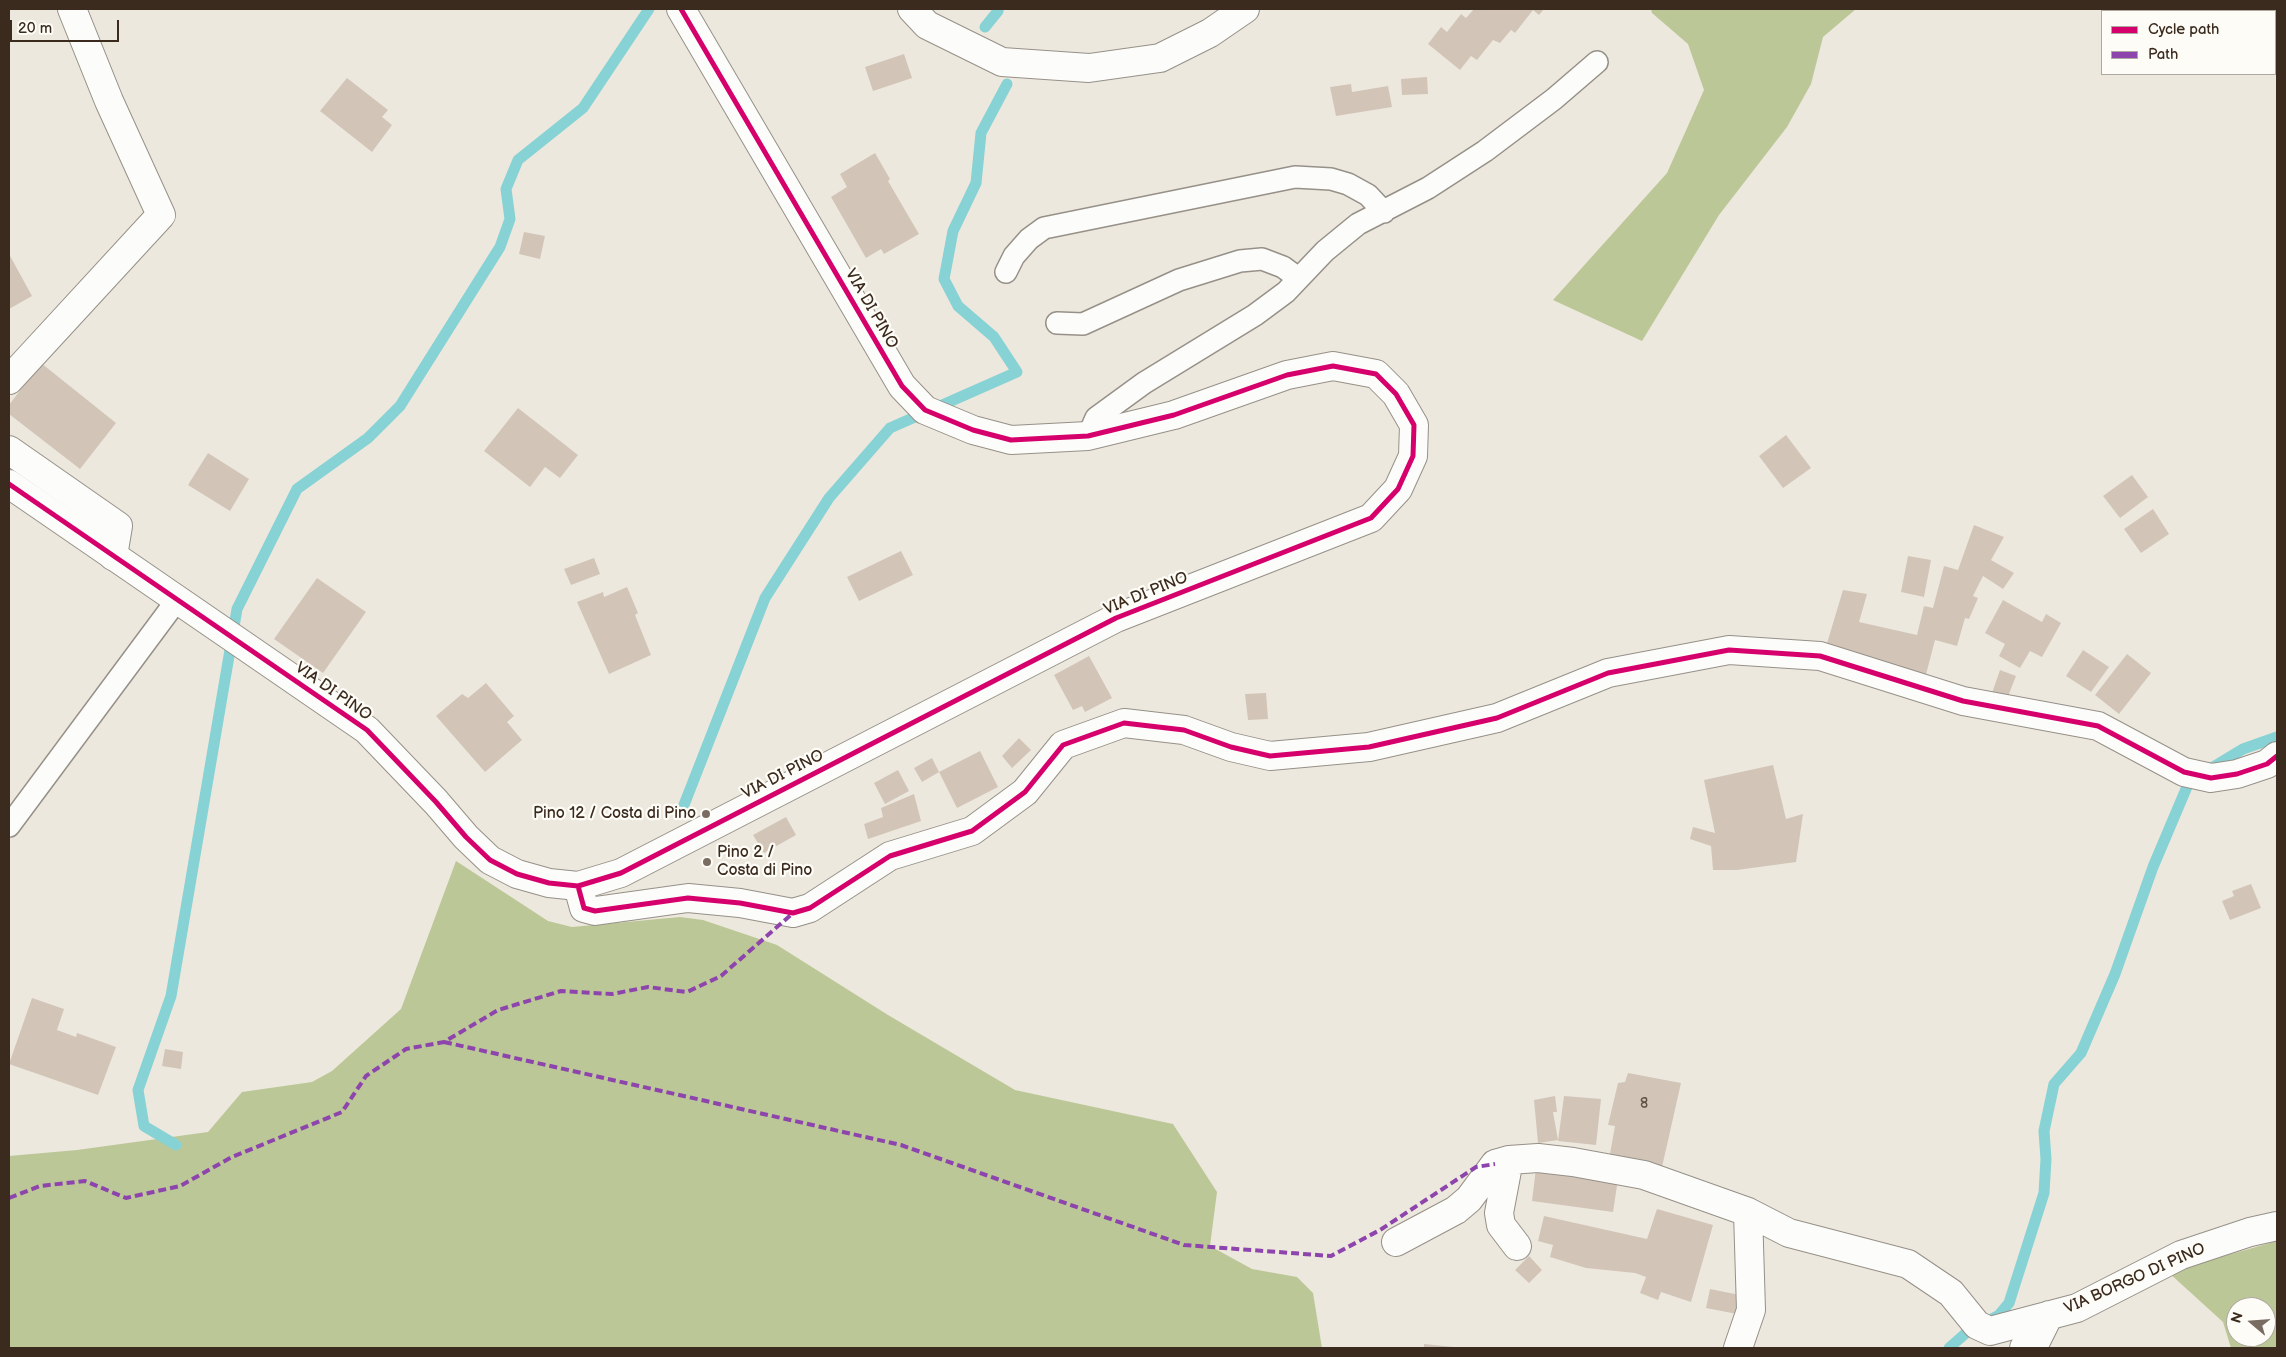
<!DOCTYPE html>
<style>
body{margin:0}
#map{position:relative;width:2286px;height:1357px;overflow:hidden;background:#ede8dd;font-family:"Balsamiq Sans",sans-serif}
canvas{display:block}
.frame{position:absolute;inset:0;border:10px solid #3b2a1e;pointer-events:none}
.legend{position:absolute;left:2101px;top:10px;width:175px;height:65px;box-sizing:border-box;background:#fdfcf7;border:1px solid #afa8a0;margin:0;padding:6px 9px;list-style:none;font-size:15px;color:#3b2a1e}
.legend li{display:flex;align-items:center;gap:10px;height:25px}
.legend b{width:25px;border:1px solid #afa8a0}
.north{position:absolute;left:2226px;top:1297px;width:50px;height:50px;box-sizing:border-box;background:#fdfcf7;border:1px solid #afa8a0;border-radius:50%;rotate:288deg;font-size:14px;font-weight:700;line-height:20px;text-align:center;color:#3b2a1e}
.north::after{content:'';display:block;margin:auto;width:18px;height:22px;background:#796c61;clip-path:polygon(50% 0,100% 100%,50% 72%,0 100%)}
.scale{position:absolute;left:10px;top:20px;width:109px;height:22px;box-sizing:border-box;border:2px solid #3b2a1e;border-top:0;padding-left:6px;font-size:15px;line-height:18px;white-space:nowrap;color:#3b2a1e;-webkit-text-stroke:4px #fdfcf7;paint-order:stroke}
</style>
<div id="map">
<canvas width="2286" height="1357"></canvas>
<div class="frame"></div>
<ul class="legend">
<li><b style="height:6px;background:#d6006c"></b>Cycle path</li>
<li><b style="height:6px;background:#8e44ad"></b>Path</li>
</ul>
<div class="north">N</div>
<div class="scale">20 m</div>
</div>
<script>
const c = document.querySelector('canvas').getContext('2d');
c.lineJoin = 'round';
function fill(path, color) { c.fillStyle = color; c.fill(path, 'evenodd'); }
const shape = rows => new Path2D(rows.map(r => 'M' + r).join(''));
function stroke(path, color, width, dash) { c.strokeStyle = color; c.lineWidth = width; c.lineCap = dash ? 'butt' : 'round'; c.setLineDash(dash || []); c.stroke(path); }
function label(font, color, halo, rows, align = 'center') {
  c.font = font + ' "Balsamiq Sans",sans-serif'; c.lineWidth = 4.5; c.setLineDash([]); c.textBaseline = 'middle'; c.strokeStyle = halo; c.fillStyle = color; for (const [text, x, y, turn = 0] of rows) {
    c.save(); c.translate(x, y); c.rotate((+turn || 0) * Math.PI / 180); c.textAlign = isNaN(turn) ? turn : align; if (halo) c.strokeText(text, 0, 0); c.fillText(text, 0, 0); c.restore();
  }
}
const forest = shape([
 [1651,9,1856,9,1823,37,1811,84,1787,127,1719,215,1642,341,1553,300,1667,173,1704,90,1688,44,1652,13],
 [456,861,548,921,572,927,680,917,703,920,777,945,888,1015,1015,1090,1173,1124,1217,1192,1210,1246,1252,1269,1297,1277,1313,1293,1322,1348,9,1348,9,1156,77,1150,208,1132,242,1092,312,1082,332,1071,401,1009],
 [2277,1241,2277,1348,2231,1348,2223,1322,2168,1272],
 [2236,1307,2266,1307,2266,1337,2236,1337]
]);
const stream = shape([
 [985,27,998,11,997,9],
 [2210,769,2243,749,2277,737],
 [682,810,765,598,829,498,890,428,1017,372,994,337,958,306,944,279,953,231,976,183,981,133,1007,84],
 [176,1145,144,1126,138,1090,171,996,237,609,297,489,368,438,400,406,500,247,510,219,506,189,518,160,583,108,649,9],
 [1949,1348,1966,1333,1999,1315,2009,1303,2044,1193,2046,1159,2044,1131,2054,1084,2081,1053,2115,974,2153,867,2189,782,2196,778]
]);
const building = shape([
 [1474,9,1544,9,1539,15,1533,10,1515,33,1511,30,1500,43,1493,40,1477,60,1471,56,1460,70,1428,44,1441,27,1447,32,1461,14,1466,18],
 [904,54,912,78,873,91,865,67],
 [1427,77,1428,94,1402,95,1401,79],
 [347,78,388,110,382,117,392,125,372,152,320,111],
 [1351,84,1352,92,1388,86,1392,107,1336,116,1330,87],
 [875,153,890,179,888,181,919,234,884,254,881,249,866,258,831,197,847,187,840,174],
 [524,232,545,236,540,259,519,254],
 [9,254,32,296,9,309],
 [41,363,116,423,80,469,9,414,9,405],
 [518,408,578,455,560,478,545,467,530,487,484,451],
 [1786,435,1811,468,1783,488,1759,456],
 [208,453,249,479,230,511,188,485],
 [2132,475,2148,497,2120,518,2103,496],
 [2153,509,2169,534,2141,553,2124,529],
 [1974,525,2004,537,1991,560,2014,573,2003,589,1983,576,1973,596,1978,598,1969,619,1965,618,1957,646,1935,640,1924,682,1825,650,1843,590,1867,594,1859,622,1917,635,1924,606,1933,608,1944,566,1958,570],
 [901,551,913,575,859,601,847,577],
 [1908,556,1931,560,1924,597,1901,592],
 [594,558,600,574,571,585,564,569],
 [317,578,366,612,323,673,274,639],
 [627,587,638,613,635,615,651,655,609,674,577,602,603,592,604,597],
 [2003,600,2042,622,2046,614,2061,623,2042,657,2030,651,2020,668,1999,656,2005,644,1985,633],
 [2083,650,2109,667,2091,692,2066,676],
 [2127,654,2151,673,2119,714,2095,695],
 [1089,656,1112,698,1085,712,1082,706,1073,710,1054,675],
 [2000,670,2016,676,2007,699,1991,696],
 [486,683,514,716,507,722,522,740,485,772,436,716,462,694,468,698],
 [1266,693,1268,719,1248,720,1245,694],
 [1019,738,1031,750,1012,768,1002,756],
 [980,751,998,787,957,808,939,772],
 [932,758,939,772,922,782,914,768],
 [1773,765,1786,819,1803,814,1796,862,1737,870,1713,870,1711,846,1690,839,1693,827,1715,833,1704,780],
 [898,770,909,791,885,804,874,783],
 [914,794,921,821,868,839,864,824,883,817,881,808],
 [786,817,796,835,764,853,753,835],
 [2251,884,2261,908,2230,920,2222,901,2234,896,2232,891],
 [32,998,64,1009,57,1030,76,1037,77,1033,116,1047,98,1095,9,1064],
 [165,1049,183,1052,181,1069,162,1066],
 [1628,1073,1681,1083,1662,1167,1610,1154,1615,1126,1608,1125,1618,1083,1625,1082],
 [1555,1096,1557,1112,1553,1112,1558,1140,1538,1143,1534,1100],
 [1564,1096,1601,1099,1596,1145,1558,1141],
 [1536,1168,1618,1179,1613,1212,1532,1201],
 [1657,1209,1713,1225,1691,1302,1661,1292,1658,1300,1640,1293,1646,1277,1635,1273,1586,1268,1550,1257,1553,1245,1538,1241,1544,1216,1647,1239],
 [1529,1256,1542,1270,1529,1283,1515,1270],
 [1710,1289,1740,1295,1737,1314,1706,1308],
 [1424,1344,1454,1347,1454,1348,1424,1348]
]);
const service = shape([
 [1006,272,1014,256,1029,239,1044,228,1295,177,1331,179,1348,184,1368,195,1384,212],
 [1057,323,1083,324,1179,280,1240,261,1262,259,1283,267,1298,278],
 [1088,436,1096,418,1144,383,1255,315,1286,292,1325,251,1358,224,1428,188,1485,151,1554,99,1597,62],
 [9,826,177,600]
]);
const minor = shape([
 [9,380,161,215,109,101,72,9],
 [9,450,118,526,113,556],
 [578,886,584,908,595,911,688,898,740,903,793,913,810,908,890,856,972,831,1025,792,1063,745,1124,723,1184,730,1231,747,1270,756,1369,747,1497,718,1608,673,1729,650,1820,656,1963,701,2098,726,2184,772,2211,778,2237,774,2267,764,2277,756],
 [1509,1160,1499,1213,1501,1225,1517,1246],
 [1396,1242,1456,1210,1469,1199,1495,1164,1509,1160,1538,1158,1573,1162,1644,1175,1748,1212,1789,1233,1908,1264,1951,1293,1977,1325,1990,1331,2077,1308,2181,1255,2250,1232,2277,1226],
 [1738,1348,1751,1310,1748,1212],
 [2024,1348,2034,1345,2049,1315]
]);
const tertiary = shape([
 [912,9,927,25,1002,62,1089,68,1160,58,1210,33,1245,9],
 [9,484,367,730,436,802,466,837,490,860,517,874,549,883,578,886,621,873,1116,618,1371,518,1398,489,1413,456,1414,425,1396,394,1376,374,1333,366,1287,375,1174,415,1088,436,1011,440,973,430,925,410,902,386,681,9]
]);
const quiet = shape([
 [444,1042,901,1145,1184,1245,1331,1256,1380,1230,1476,1167,1495,1164],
 [9,1198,40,1186,85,1181,126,1198,180,1186,232,1157,342,1112,366,1076,406,1049,444,1042,498,1010,561,991,612,994,648,987,687,992,721,976,793,913]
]);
const cycleway = shape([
 [9,484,367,730,436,802,466,837,490,860,517,874,549,883,578,886,621,873,1116,618,1371,518,1398,489,1413,456,1414,425,1396,394,1376,374,1333,366,1287,375,1174,415,1088,436,1011,440,973,430,925,410,902,386,681,9],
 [578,886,584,908,595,911,688,898,740,903,793,913,810,908,890,856,972,831,1025,792,1063,745,1124,723,1184,730,1231,747,1270,756,1369,747,1497,718,1608,673,1729,650,1820,656,1963,701,2098,726,2184,772,2211,778,2237,774,2267,764,2277,756]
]);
const markers = [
 [706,814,5,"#796c61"],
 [707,862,5,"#796c61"]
];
const numberNames = [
 ["8",1644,1104]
];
const streetNames = [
 ["VIA DI PINO",871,309,60],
 ["VIA DI PINO",1146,594,-22],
 ["VIA DI PINO",333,692,35],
 ["VIA DI PINO",783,775,-27],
 ["VIA BORGO DI PINO",2135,1279,-24]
];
const poiNames = [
 ["Pino 12 / Costa di Pino",696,814],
 ["Pino 2 /",717,853,"left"],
 ["Costa di Pino",717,871,"left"]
];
fill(forest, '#bcc797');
stroke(stream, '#87d2d5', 11);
fill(building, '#d2c5b8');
stroke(service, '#969088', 24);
stroke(minor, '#969088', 30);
stroke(tertiary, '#969088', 30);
stroke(service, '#fcfcfa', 21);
stroke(minor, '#fcfcfa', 28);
stroke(tertiary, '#fcfcfa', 28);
stroke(quiet, '#8e44ad', 4, [8, 4]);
stroke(cycleway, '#d6006c', 5);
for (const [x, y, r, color] of markers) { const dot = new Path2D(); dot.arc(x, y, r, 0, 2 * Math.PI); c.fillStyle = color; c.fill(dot); stroke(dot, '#fdfcf7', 2); }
label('14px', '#615144', null, numberNames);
label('16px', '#3b2a1e', '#fdfcf7', streetNames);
label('16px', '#3b2a1e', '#fdfcf7', poiNames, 'right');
</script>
